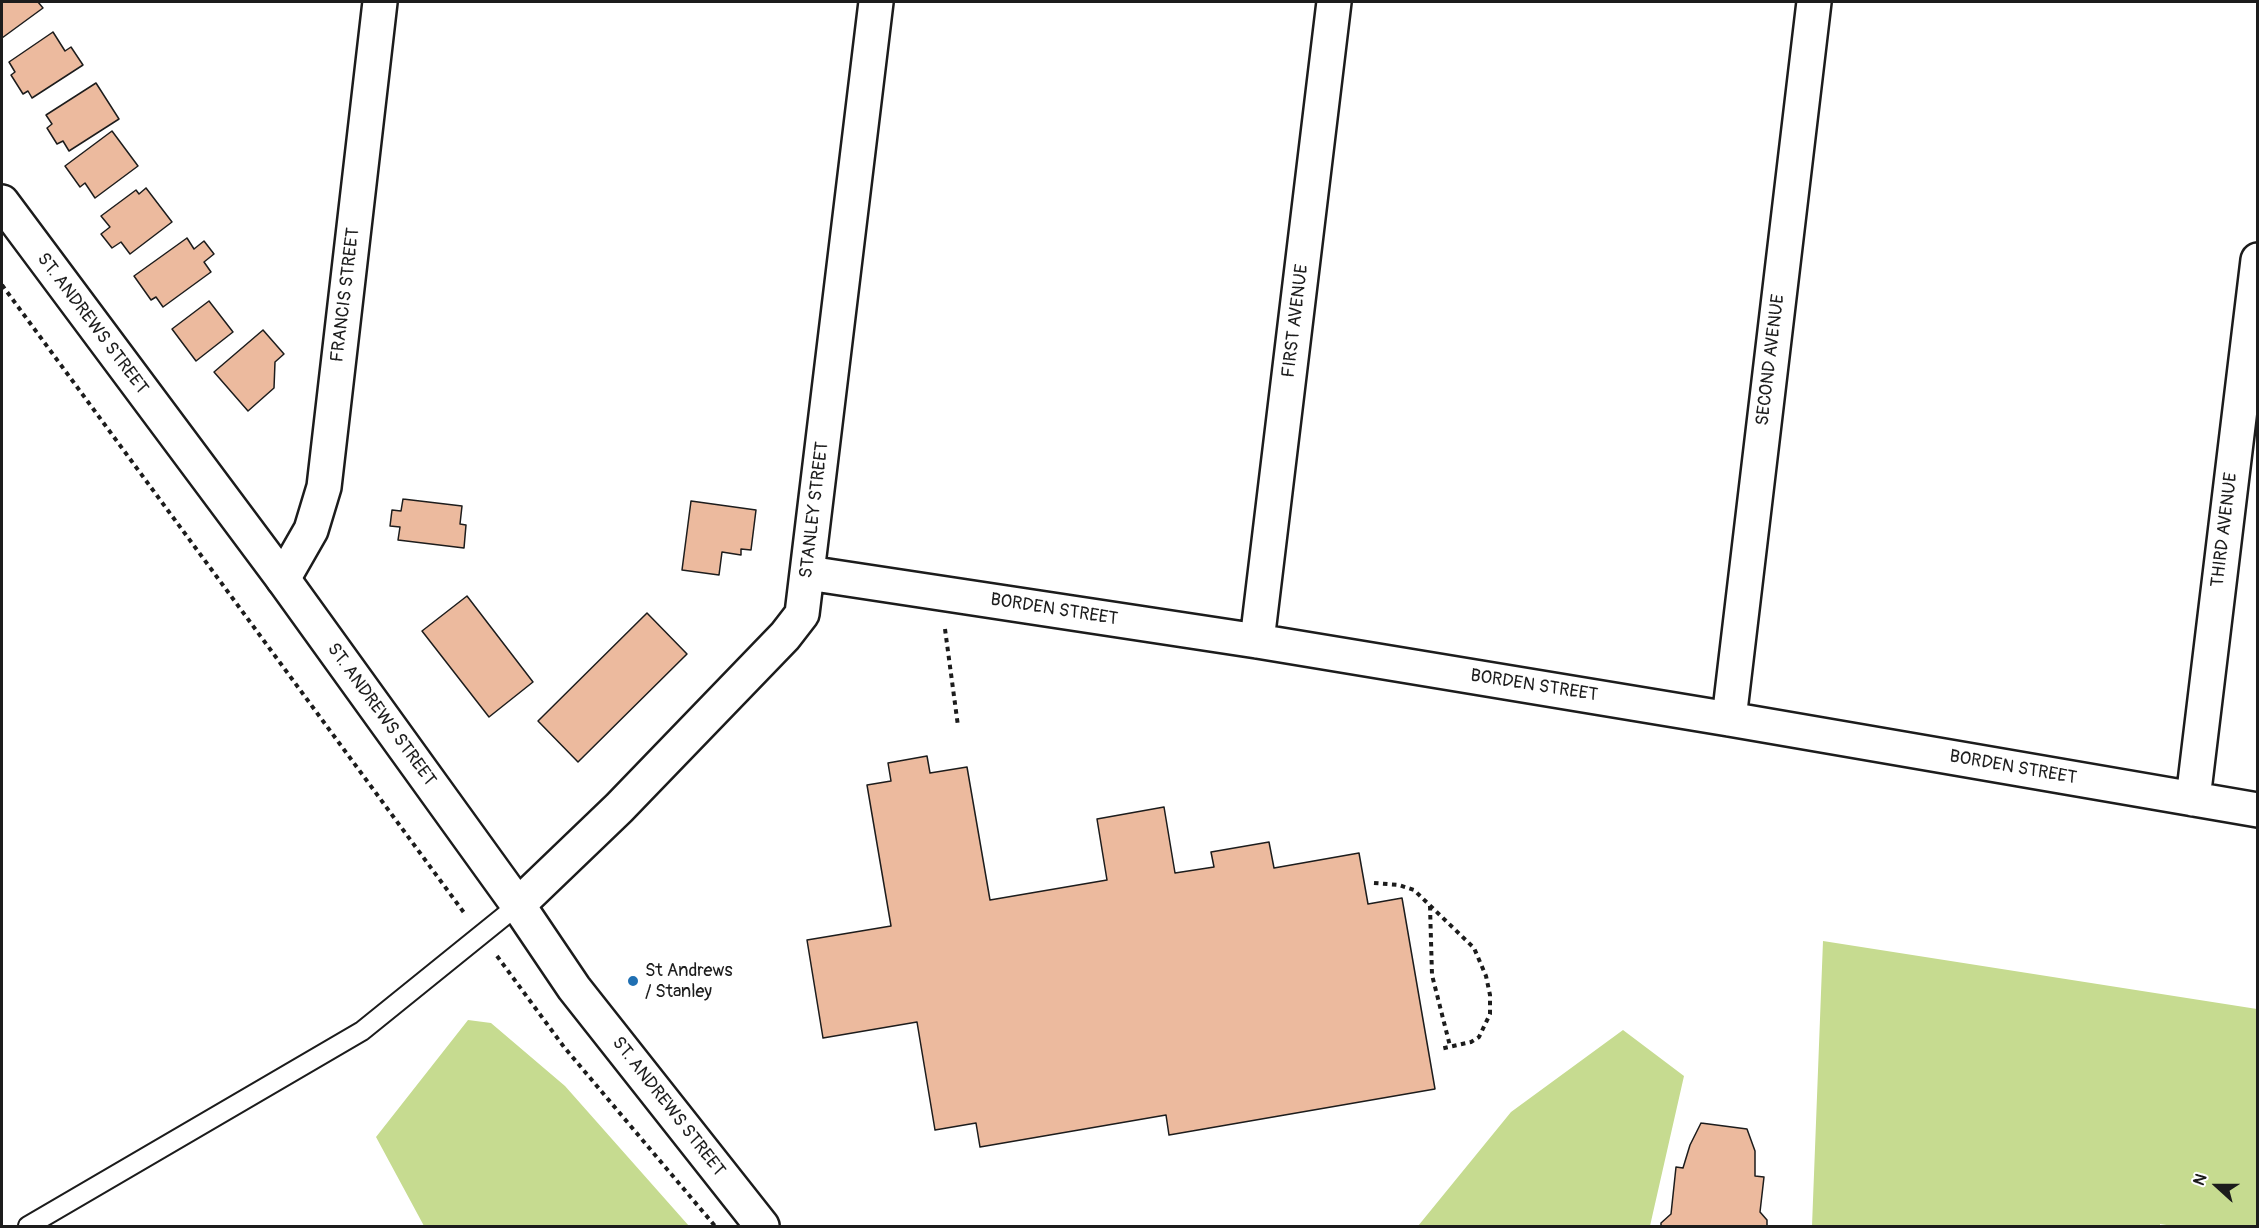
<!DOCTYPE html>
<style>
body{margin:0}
#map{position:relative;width:2259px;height:1228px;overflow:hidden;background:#fff;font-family:Pangolin,sans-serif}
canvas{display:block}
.frame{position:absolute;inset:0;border:3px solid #1c1c1c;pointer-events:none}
.north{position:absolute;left:2187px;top:1156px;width:60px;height:60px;-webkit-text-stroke:4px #fff;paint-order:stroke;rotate:291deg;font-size:16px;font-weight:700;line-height:24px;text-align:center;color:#1c1c1c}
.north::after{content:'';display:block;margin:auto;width:21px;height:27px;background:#1c1c1c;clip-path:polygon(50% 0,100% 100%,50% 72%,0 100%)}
</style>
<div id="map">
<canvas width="2259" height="1228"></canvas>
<div class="frame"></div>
<div class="north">N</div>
</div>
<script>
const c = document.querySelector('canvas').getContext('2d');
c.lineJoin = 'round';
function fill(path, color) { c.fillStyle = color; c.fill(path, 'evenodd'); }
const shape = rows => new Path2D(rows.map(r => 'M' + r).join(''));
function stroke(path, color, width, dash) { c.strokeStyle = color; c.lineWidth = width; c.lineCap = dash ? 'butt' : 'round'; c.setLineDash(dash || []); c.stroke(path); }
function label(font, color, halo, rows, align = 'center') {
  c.font = font + ' Pangolin,sans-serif'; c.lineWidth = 5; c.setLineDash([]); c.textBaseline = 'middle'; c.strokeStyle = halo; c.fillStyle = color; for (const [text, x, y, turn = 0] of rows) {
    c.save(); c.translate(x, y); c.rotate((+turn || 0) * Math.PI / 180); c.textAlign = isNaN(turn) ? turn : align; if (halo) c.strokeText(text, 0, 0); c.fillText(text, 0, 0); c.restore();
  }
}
const green = shape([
 [1823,941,2257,1009,2257,1226,2173,1226,2160,1224,2160,1226,1812,1226],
 [468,1020,491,1023,565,1086,689,1226,424,1226,376,1137],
 [1623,1030,1684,1076,1650,1226,1418,1226,1511,1112]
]);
const building = shape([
 [2,2,38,2,43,8,2,38,2,2],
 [53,32,65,51,71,47,83,65,32,98,28,91,23,94,11,75,15,72,9,62,53,32],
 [96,83,119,119,69,151,63,141,57,144,47,128,52,124,46,115,96,83],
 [112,131,138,166,95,198,85,183,80,187,65,166,112,131],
 [146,188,172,222,130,254,121,242,112,248,101,234,110,227,101,216,136,190,139,194,146,188],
 [187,238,194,249,204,241,214,254,204,262,211,272,163,307,156,297,151,300,134,276,187,238],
 [209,301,233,332,196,361,172,329,209,301],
 [263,330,284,354,275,362,274,388,248,411,214,372,263,330],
 [403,499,462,506,460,524,466,525,464,548,398,540,400,527,390,526,392,510,401,511,403,499],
 [691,501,756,510,751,550,741,549,741,555,722,552,719,575,682,570,691,501],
 [467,596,533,682,489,717,422,631,467,596],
 [647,613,687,654,578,762,538,721,647,613],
 [927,756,930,773,967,767,990,900,1107,880,1097,819,1164,807,1175,873,1214,867,1211,852,1269,842,1274,868,1359,853,1368,904,1402,898,1435,1089,1169,1135,1166,1115,980,1147,976,1123,935,1130,917,1022,823,1038,807,940,891,926,867,785,891,781,888,763,927,756],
 [1701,1123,1747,1129,1755,1151,1755,1176,1764,1177,1760,1212,1767,1220,1767,1226,1661,1226,1661,1223,1671,1214,1676,1167,1683,1168,1690,1145,1701,1123]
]);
const path = shape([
 [2,285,465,914],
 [945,629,958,726],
 [1374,883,1399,885,1414,890,1474,948,1486,976,1490,995,1490,1014,1479,1037,1471,1042,1440,1049],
 [1430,906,1432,975,1450,1046],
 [497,956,564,1047,715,1226]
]);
const lane = shape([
 [28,1226,362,1031,518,905]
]);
const street = shape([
 [808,573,1257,641,1729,719,2258,810],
 [283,579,311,530,324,487,380,2],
 [1257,641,1334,2],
 [1729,719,1814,2],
 [2193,799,2258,260],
 [518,905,619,808,785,636,802,614,876,2]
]);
const secondary = shape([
 [2,202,283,579,518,905,574,988,762,1226]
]);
const markers = [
 [633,981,6,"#1f6fb2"]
];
const streetNames = [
 ["FRANCIS STREET",346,295,-83],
 ["FIRST AVENUE",1296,321,-83],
 ["ST. ANDREWS STREET",92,324,53],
 ["SECOND AVENUE",1771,360,-83],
 ["STANLEY STREET",815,510,-83],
 ["THIRD AVENUE",2225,530,-83],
 ["BORDEN STREET",1054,610,9],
 ["BORDEN STREET",1534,686,9],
 ["ST. ANDREWS STREET",381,715,54],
 ["BORDEN STREET",2013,768,10],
 ["ST. ANDREWS STREET",668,1107,52]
];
const poiNames = [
 ["St Andrews",645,971],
 ["/ Stanley",645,992]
];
fill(green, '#c6db90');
fill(building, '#ecba9e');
stroke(building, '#1c1c1c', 1.5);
stroke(lane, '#1c1c1c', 22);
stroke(street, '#1c1c1c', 38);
stroke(secondary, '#1c1c1c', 38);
stroke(path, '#1c1c1c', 4, [4.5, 4.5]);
stroke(lane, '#fff', 18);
stroke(street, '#fff', 33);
stroke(secondary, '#fff', 33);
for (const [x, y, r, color] of markers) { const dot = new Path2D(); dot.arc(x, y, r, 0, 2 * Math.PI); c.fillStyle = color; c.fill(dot); stroke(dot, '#fff', 2); }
label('18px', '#1c1c1c', '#fff', streetNames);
label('18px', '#1c1c1c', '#fff', poiNames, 'left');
</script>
